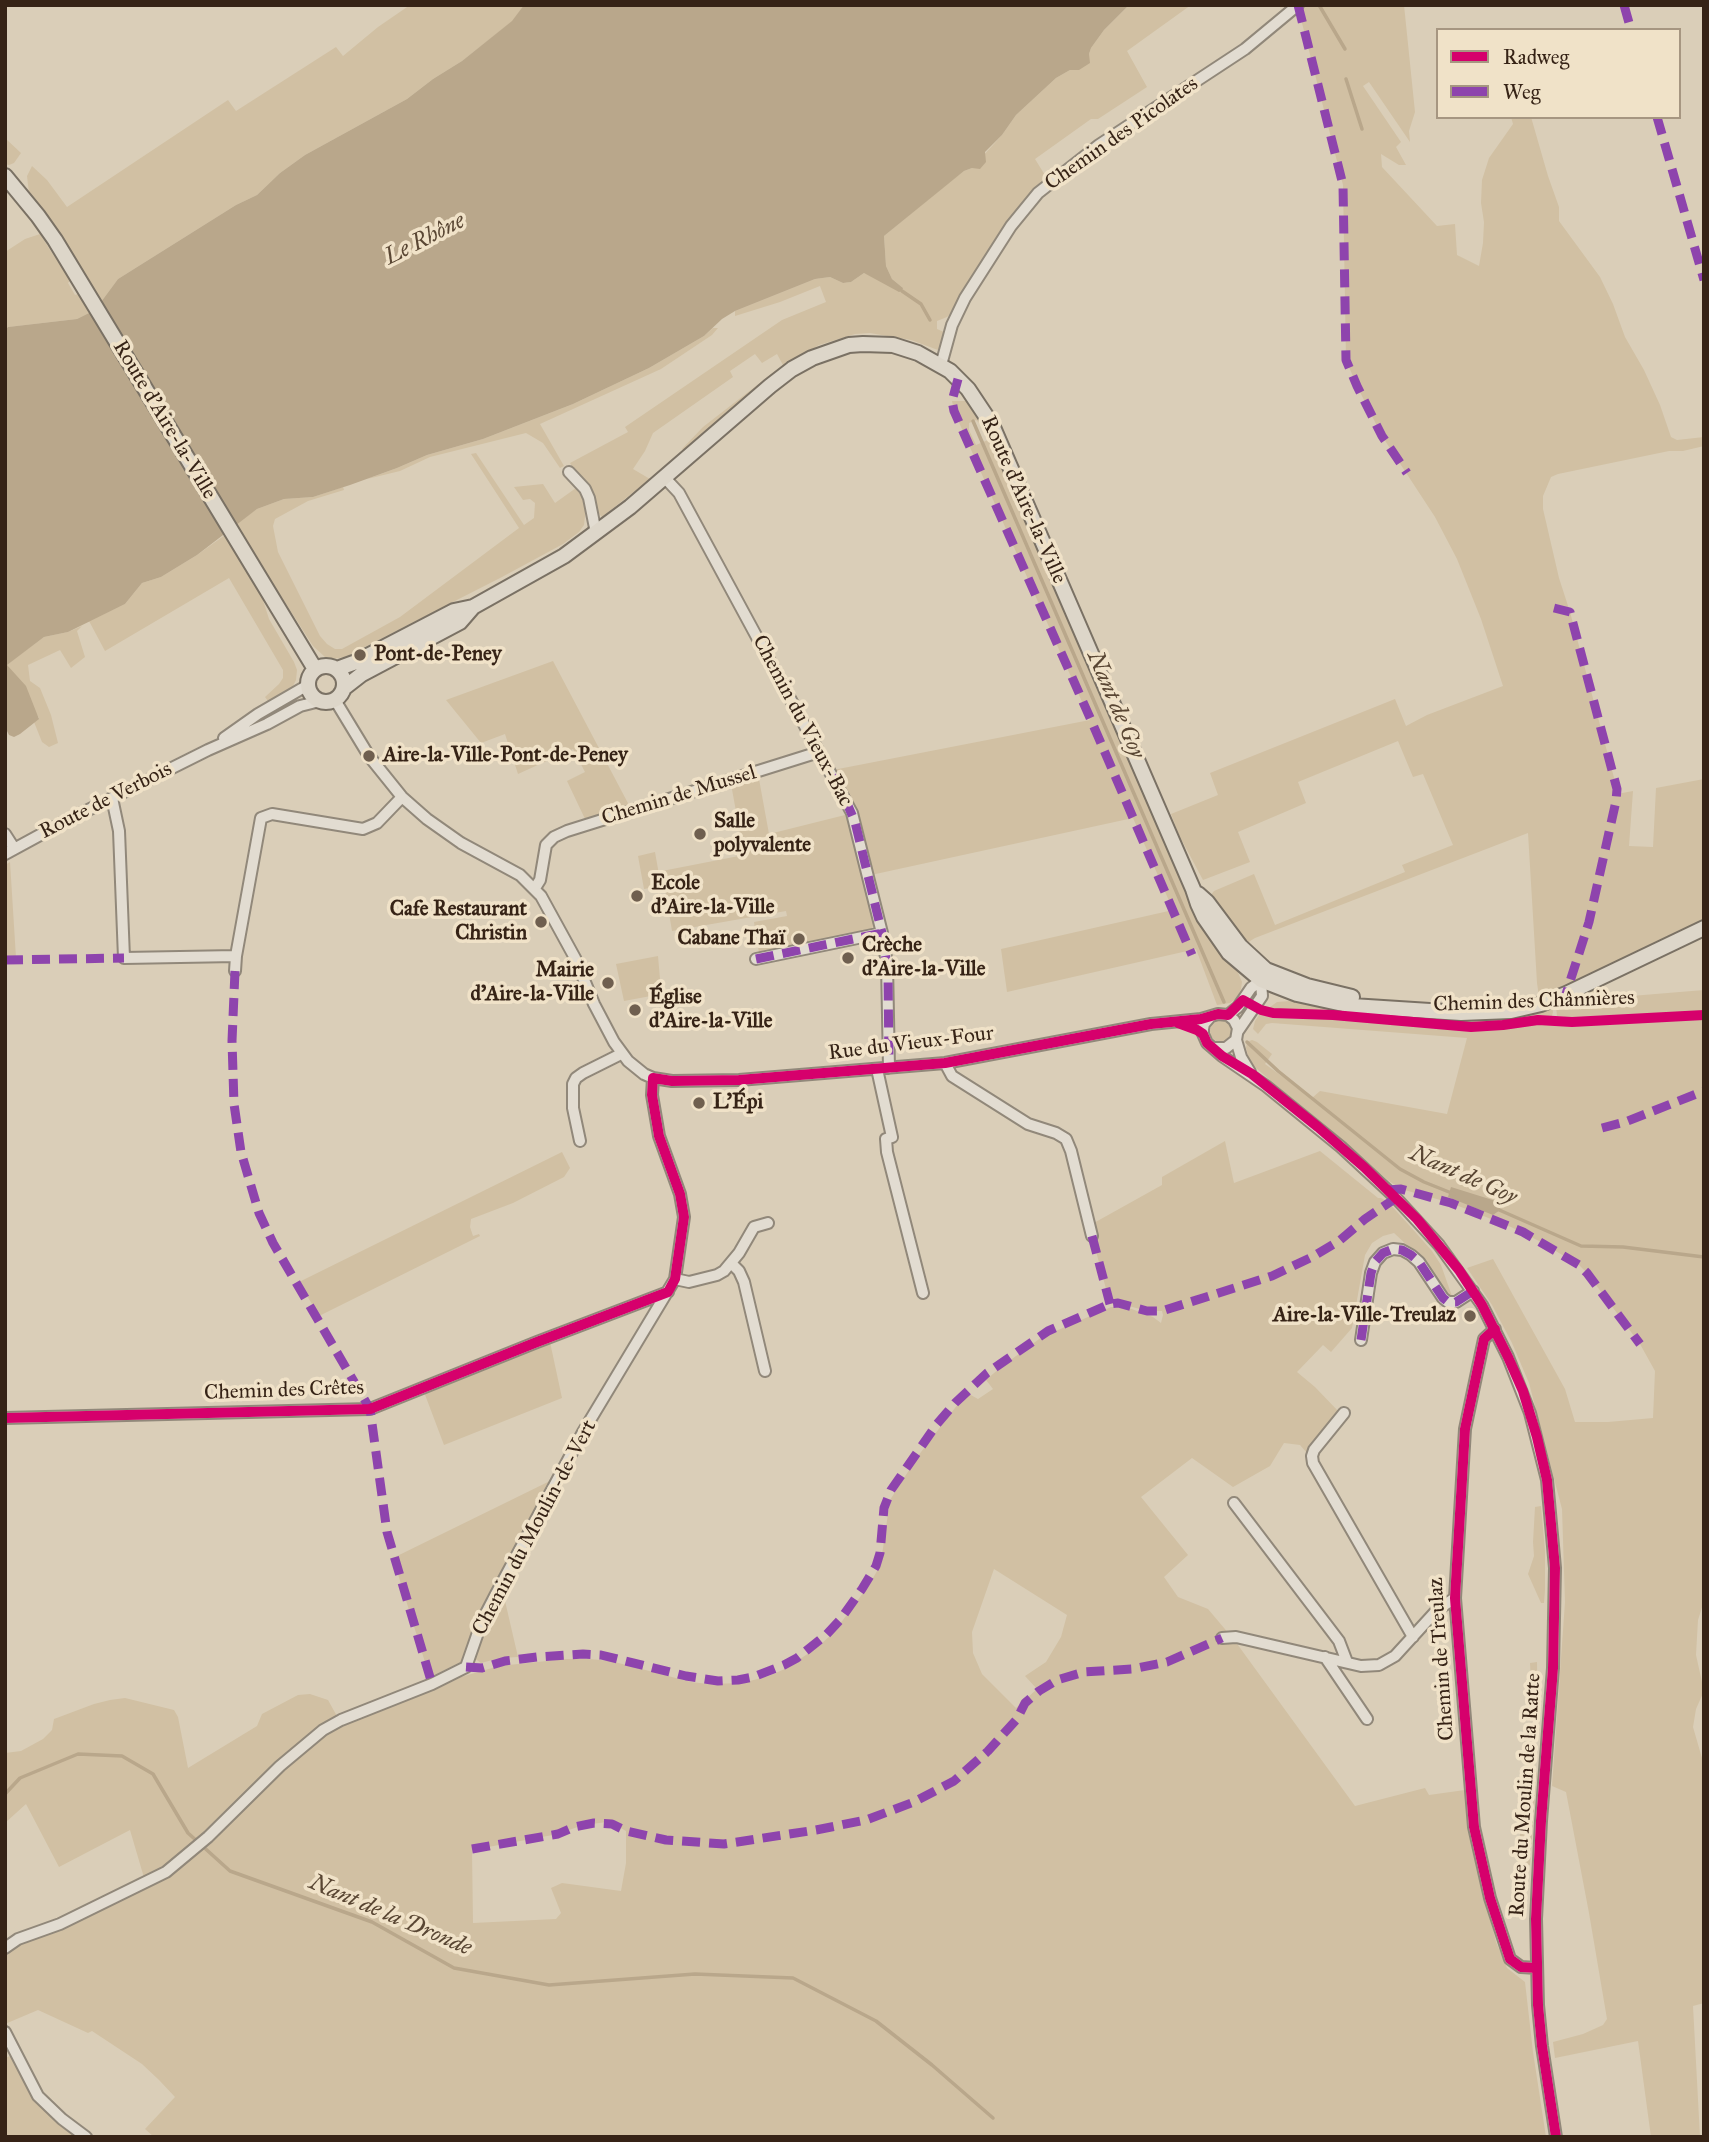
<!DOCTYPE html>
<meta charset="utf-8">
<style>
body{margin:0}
#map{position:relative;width:1709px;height:2142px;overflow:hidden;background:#daceb8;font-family:"IM FELL Great Primer",serif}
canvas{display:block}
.frame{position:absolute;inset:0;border:7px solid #362316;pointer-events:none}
.legend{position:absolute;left:1436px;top:28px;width:245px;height:91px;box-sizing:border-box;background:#f0e2c8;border:2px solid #a69681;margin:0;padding:9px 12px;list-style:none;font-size:21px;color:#362316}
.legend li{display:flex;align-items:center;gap:14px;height:35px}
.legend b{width:35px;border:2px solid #a69681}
</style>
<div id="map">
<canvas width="1709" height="2142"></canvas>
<div class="frame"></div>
<ul class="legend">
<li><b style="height:9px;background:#d6006c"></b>Radweg</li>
<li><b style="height:9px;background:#8e44ad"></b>Weg</li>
</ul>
</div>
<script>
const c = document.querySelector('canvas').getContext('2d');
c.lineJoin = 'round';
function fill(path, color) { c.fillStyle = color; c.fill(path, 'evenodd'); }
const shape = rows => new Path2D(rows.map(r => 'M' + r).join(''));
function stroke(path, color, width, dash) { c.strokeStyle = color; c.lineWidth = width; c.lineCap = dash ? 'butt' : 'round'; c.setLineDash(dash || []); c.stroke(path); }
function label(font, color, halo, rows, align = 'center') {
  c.font = font + ' "IM FELL Great Primer",serif'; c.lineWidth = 7; c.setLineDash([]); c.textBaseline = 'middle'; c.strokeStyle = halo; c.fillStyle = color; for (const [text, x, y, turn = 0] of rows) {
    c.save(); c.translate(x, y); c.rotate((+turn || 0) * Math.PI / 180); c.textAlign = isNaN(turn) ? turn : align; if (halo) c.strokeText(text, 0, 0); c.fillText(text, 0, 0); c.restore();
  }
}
const green = shape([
 [410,5,524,5,513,21,462,61,433,79,407,99,305,155,280,173,257,195,236,205,118,279,101,302,29,193,27,176,32,166,47,180,67,207,228,100,236,111,336,47,343,56,378,27],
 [1129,5,1191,5,1127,51,1147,87,1098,119,1091,119,1035,159,1048,180,954,311,947,317,937,321,937,329,944,332,945,335,938,350,911,340,870,333,855,334,819,345,784,366,766,379,684,451,682,449,703,427,783,365,777,354,762,363,755,354,730,371,733,377,653,433,645,451,633,469,650,479,602,517,596,511,586,507,584,525,579,532,563,544,502,577,345,657,333,659,325,657,313,646,254,554,237,523,257,509,284,499,313,497,343,487,344,490,308,501,275,519,273,526,278,552,320,636,327,644,335,649,342,649,400,617,519,528,471,454,476,453,524,525,534,518,535,503,530,499,523,500,514,487,543,484,555,503,583,483,570,463,628,432,625,427,782,320,826,302,820,286,780,302,735,316,735,311,815,279,830,277,843,283,851,282,864,273,903,288,892,279,886,266,884,236,947,184,964,171,972,168,1002,135,1016,115,1056,78,1070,70,1089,54,1091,48,1104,30],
 [1301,5,1404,5,1415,112,1409,131,1410,142,1369,82,1363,86,1401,142,1396,147,1406,165,1399,165,1381,154,1382,167,1437,226,1455,224,1457,255,1479,266,1483,243,1484,222,1481,203,1482,180,1489,158,1513,124,1511,117,1531,117,1548,176,1559,207,1559,221,1600,277,1613,304,1625,337,1644,370,1660,405,1671,437,1677,440,1704,437,1704,446,1683,451,1669,451,1558,474,1551,477,1543,496,1543,509,1559,578,1570,612,1617,789,1617,794,1633,791,1629,846,1653,847,1656,788,1704,779,1704,919,1569,987,1549,995,1539,997,1537,983,1528,833,1255,938,1247,943,1236,931,1213,899,1211,895,1214,891,1254,874,1275,925,1405,872,1402,865,1453,845,1423,774,1413,777,1398,741,1298,782,1306,803,1238,832,1250,862,1203,880,1179,835,1171,814,1218,795,1210,773,1395,699,1406,726,1427,715,1503,686,1481,619,1457,559,1435,517,1382,436,1357,386,1346,360,1343,185,1300,15],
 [5,138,21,153,14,163,9,165,5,164],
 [40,234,70,281,68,283,75,295,78,294,89,313,77,319,8,327,5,330,5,252,25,239],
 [713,328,718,328,712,335,661,369,540,424,564,466,560,468,543,443,526,433,430,457,400,471,367,479,397,468,427,455,483,439,573,404,649,368,704,336],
 [952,401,967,401,985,428,1177,870,1214,941,1236,968,1242,982,1241,989,1237,998,1230,1003,1217,1005,1196,949,1007,992,1001,949,1173,910,1133,818,871,875,833,770,1090,720,954,411],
 [976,420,981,425,988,440,976,445,969,430,969,423],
 [225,535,262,597,269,619,294,662,297,670,296,680,293,686,268,701,265,697,279,684,283,678,283,670,229,578,105,651,89,621,125,604,142,583,161,577,197,555],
 [82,626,77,631,85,657,71,668,60,650,28,665,30,681,40,688,51,715,58,743,49,747,42,742,34,722,39,718,6,665,44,637,68,632],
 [553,661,630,807,586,821,567,781,585,772,573,749,518,774,505,734,481,743,446,700],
 [759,779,769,834,849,814,875,922,869,934,794,949,792,945,759,953,754,922,787,916,786,911,672,931,662,871,744,855,731,784],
 [655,852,661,886,644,889,638,856],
 [10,862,16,958,5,958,5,865],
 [658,956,662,1002,658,1003,656,995,624,1001,616,964],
 [1603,985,1607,998,1704,990,1704,1011,1572,1018,1557,1016,1556,1006],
 [1290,1001,1463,1019,1504,1018,1552,1007,1553,1012,1550,1023,1570,1025,1704,1017,1704,1601,1698,1620,1696,1655,1704,1691,1696,1709,1693,1727,1704,1765,1704,2003,1693,2006,1700,2137,1651,2137,1638,2041,1555,2058,1553,2042,1583,2034,1603,2025,1607,2019,1589,1913,1566,1792,1552,1786,1565,1602,1562,1509,1529,1383,1512,1343,1492,1305,1467,1268,1493,1259,1565,1389,1575,1422,1608,1422,1653,1418,1655,1371,1640,1344,1587,1273,1579,1265,1539,1241,1511,1227,1451,1203,1401,1189,1389,1181,1250,1063,1246,1048,1247,1042,1252,1040,1257,1042,1272,1054,1265,1064,1312,1098,1320,1091,1447,1114,1467,1038,1272,1023,1266,1024,1258,1034,1253,1029,1255,1021,1259,1015,1277,1002],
 '1210 1031a11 11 0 1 1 22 0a11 11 0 1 1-22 0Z',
 [1225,1141,1234,1183,1320,1151,1378,1198,1381,1198,1388,1202,1409,1225,1432,1251,1441,1265,1453,1299,1446,1296,1423,1260,1394,1233,1383,1236,1372,1243,1365,1255,1352,1328,1331,1352,1323,1345,1297,1372,1315,1387,1339,1412,1307,1453,1300,1445,1284,1443,1270,1466,1233,1487,1192,1458,1141,1497,1188,1555,1164,1577,1178,1597,1208,1609,1235,1641,1355,1806,1425,1788,1429,1795,1465,1790,1470,1838,1496,1942,1507,1968,1525,1982,1533,2052,1546,2137,154,2137,145,2129,175,2097,159,2080,142,2064,92,2031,88,2033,38,2010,5,2024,5,1948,145,1881,130,1830,59,1867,26,1804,5,1823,5,1753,21,1751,43,1739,52,1730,54,1719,94,1704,110,1700,125,1698,174,1710,178,1717,188,1768,257,1726,262,1714,298,1695,310,1694,328,1700,338,1718,321,1735,369,1710,454,1679,499,1666,566,1659,589,1659,611,1661,691,1682,708,1684,742,1683,769,1676,787,1668,819,1646,834,1632,869,1585,877,1571,882,1555,890,1500,918,1456,958,1404,969,1394,978,1399,993,1389,986,1380,1001,1367,1042,1337,1111,1307,1129,1308,1153,1317,1161,1323,1163,1315,1162,1311,1147,1311,1118,1303,1110,1304,1092,1236,1092,1224,1162,1185,1162,1177],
 [994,1569,1067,1615,1061,1637,1046,1662,1025,1676,1037,1689,1016,1708,982,1674,973,1653,972,1632],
 [607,1822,617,1826,626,1831,626,1863,621,1891,562,1883,551,1888,561,1913,556,1919,473,1923,472,1850,558,1834,583,1825],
 [562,1152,570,1168,564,1177,513,1203,471,1219,470,1227,473,1236,479,1234,480,1236,319,1316,299,1282],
 [550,1342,562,1398,444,1445,424,1392],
 [556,1478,464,1661,456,1670,440,1678,428,1672,393,1558],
 [1541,1506,1545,1551,1545,1590,1544,1603,1541,1603,1528,1574,1534,1556,1533,1542,1535,1507],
 [502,1588,518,1657,500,1658,481,1663,474,1658,482,1627],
 [1537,1662,1538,1722,1533,1722,1530,1663],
 [1537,1772,1530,1865,1520,1865,1520,1834,1525,1774],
 [15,2054,29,2081,86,2137,5,2137,5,2058]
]);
const water = shape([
 [524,5,1129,5,1104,30,1091,48,1089,54,1090,63,1079,70,1070,70,1056,78,1016,115,1002,135,985,152,986,162,980,169,972,168,964,171,884,236,886,266,892,279,903,288,902,291,899,292,864,273,851,282,843,283,830,277,815,279,735,311,722,319,704,336,649,368,573,404,483,439,427,455,397,468,350,485,313,497,284,499,257,509,197,555,161,577,142,583,125,604,68,632,44,637,7,665,26,686,39,719,20,734,14,737,9,735,5,727,5,330,8,327,77,319,89,313,101,302,118,279,236,205,257,195,280,173,305,155,407,99,433,79,462,61,512,21],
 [1451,1187,1499,1202,1500,1210,1493,1215,1448,1197]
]);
const stream = shape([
 [1319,5,1345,49],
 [1346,79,1362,129],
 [902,291,921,304,930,320],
 [973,421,1224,1002],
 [1247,1042,1278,1071,1400,1169,1424,1182,1454,1194],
 [1497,1209,1581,1246,1623,1247,1704,1257],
 [5,1794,20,1778,78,1754,122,1756,153,1774,188,1833,230,1871,372,1922,454,1968,549,1985,695,1974,793,1978,876,2021,932,2065,993,2118]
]);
const minor = shape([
 [941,365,952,325,965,298,1011,226,1038,193,1099,145,1245,49,1298,5],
 [569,472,585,489,589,498,596,533],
 [665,478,679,493,852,813,882,933,887,964,889,1068],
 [335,700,369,756,402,797,427,819,461,843,520,875,541,896,575,958,594,1004,614,1042,628,1061,644,1074,653,1078,672,1081,739,1080,945,1063,1151,1024,1201,1019,1218,1014,1228,1015,1234,1020,1238,1028,1236,1040,1226,1048,1213,1048],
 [224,738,258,714,308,685],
 [112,798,119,831,124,958,236,956],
 [5,834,14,848],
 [5,854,62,823,208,750,267,724,300,706,320,701],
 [535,888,540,880,546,845,554,837,567,831,819,752],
 [756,959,882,933],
 [235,971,236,956,261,818,272,814,363,829,377,823,402,797],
 [1228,1015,1238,1007,1251,988,1261,980,1262,996,1238,1031],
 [1211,1016,1204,1024,1203,1029,1203,1034,1207,1043,1222,1056,1266,1086,1341,1147,1396,1198,1439,1245,1482,1305,1508,1357,1530,1413,1547,1480,1555,1568,1553,1668,1541,1821,1536,1919,1538,2005,1542,2046,1556,2137],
 [1236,1040,1241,1057,1250,1072],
 [945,1063,952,1076,1028,1124,1056,1133,1066,1139,1071,1151,1092,1236],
 [877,1069,892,1137,886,1139,887,1152,923,1293],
 [580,1141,573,1108,573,1084,576,1078,583,1073,621,1054],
 [731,1263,739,1271,744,1282,765,1371],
 [675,1279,689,1282,717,1275,724,1271,739,1253,754,1227,768,1223],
 [1495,1329,1484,1339,1465,1429,1455,1598,1474,1827,1490,1898,1510,1959,1521,1967,1537,1968],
 [1361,1340,1371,1273,1375,1262,1383,1253,1393,1249,1402,1250,1411,1255,1419,1262,1443,1298,1448,1302,1456,1302,1473,1291],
 [1344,1413,1314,1450,1312,1456,1313,1463,1413,1637],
 [5,1418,370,1409,537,1342,668,1292],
 [1234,1503,1339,1641,1347,1662],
 [1222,1638,1236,1637,1361,1666,1379,1665,1395,1656,1437,1610,1455,1598],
 [1325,1657,1367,1719],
 [5,1948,18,1939,60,1924,166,1872,208,1837,280,1766,323,1730,341,1720,432,1684,466,1667,482,1621,496,1594,583,1432,675,1279,684,1217,680,1194,659,1136,652,1095,653,1078],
 [5,2032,38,2096,62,2119,86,2137]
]);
const major = shape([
 [5,176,38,216,55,240,315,669],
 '308 684a18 18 0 1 1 36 0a18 18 0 1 1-36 0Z',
 [337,669,356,662,454,611,473,607,564,556,630,507,770,386,792,369,812,358,849,345,863,344,893,345,918,353,950,371,968,389,992,425,1193,889,1198,904,1204,917,1229,953,1261,980,1297,994,1352,1006,1461,1013,1511,1011,1541,1004,1566,994,1704,928],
 [344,688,362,674,460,622,473,607],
 [1198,894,1207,902,1240,946,1266,970,1307,986,1352,997]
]);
const quiet = shape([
 [1298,5,1343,185,1346,360,1357,386,1382,436,1407,473],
 [1624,5,1631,30],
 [1657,117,1704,280],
 [958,379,952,401,954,411,1091,720,1192,955],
 [1554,608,1570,612,1617,789,1616,801,1589,922,1566,994],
 [819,752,846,801,855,822,882,933,888,972,889,1068],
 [756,959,882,933],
 [5,960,124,958],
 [235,971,232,1041,234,1104,241,1152,259,1213,273,1243,370,1409,387,1532,432,1684],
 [1602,1128,1625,1122,1704,1091],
 [1388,1190,1401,1189,1451,1203,1476,1213,1523,1232,1579,1265,1587,1273,1640,1344],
 [1092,1236,1110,1304],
 [1361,1340,1371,1273,1375,1262,1383,1253,1393,1249,1402,1250,1411,1255,1419,1262,1443,1298,1448,1302,1456,1302,1473,1291],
 [466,1667,482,1668,505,1661,537,1657,583,1654,601,1655,686,1676,718,1681,738,1680,753,1677,784,1665,797,1658,826,1635,840,1620,862,1589,876,1566,880,1553,884,1508,891,1490,937,1424,955,1403,987,1373,1048,1331,1110,1304,1118,1303,1147,1311,1162,1311,1272,1276,1312,1257,1339,1241,1365,1219,1396,1198],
 [472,1849,558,1834,574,1827,594,1823,612,1824,626,1831,666,1840,724,1844,816,1830,866,1820,914,1802,954,1781,988,1751,1017,1719,1025,1703,1039,1691,1057,1680,1084,1672,1132,1669,1167,1662,1222,1638]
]);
const cycleway = shape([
 [1178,1023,1197,1030,1203,1034,1207,1043,1222,1056,1252,1074,1318,1127,1364,1167,1417,1219,1459,1270,1482,1305,1508,1357,1523,1391,1537,1437,1547,1480,1555,1568,1553,1668,1541,1821,1536,1919,1538,2005,1542,2046,1556,2137],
 [1495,1329,1484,1339,1465,1429,1455,1598,1474,1827,1490,1898,1510,1959,1521,1967,1537,1968],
 [5,1418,370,1409,537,1342,668,1292,675,1279,684,1217,680,1194,659,1136,652,1095,653,1078,672,1081,739,1080,945,1063,1151,1024,1201,1019,1218,1014,1228,1015,1243,1000,1261,1010,1273,1013,1333,1015,1471,1027,1503,1025,1538,1020,1572,1022,1704,1015]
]);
const markers = [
 [360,655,7,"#6f5f4f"],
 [369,756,7,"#6f5f4f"],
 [700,834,7,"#6f5f4f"],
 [637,896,7,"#6f5f4f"],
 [541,922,7,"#6f5f4f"],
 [799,939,7,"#6f5f4f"],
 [848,958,7,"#6f5f4f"],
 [608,983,7,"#6f5f4f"],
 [635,1010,7,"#6f5f4f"],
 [699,1103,7,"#6f5f4f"],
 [1470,1316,7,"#6f5f4f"]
];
const streetNames = [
 ["Chemin des Picolates",1122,134,-35],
 ["Route d'Aire-la-Ville",164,420,59],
 ["Route d'Aire-la-Ville",1023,500,66],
 ["Chemin du Vieux-Bac",802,721,62],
 ["Chemin de Mussel",679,796,-17],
 ["Route de Verbois",106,801,-27],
 ["Chemin des Chânnières",1534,1002,-2],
 ["Rue du Vieux-Four",911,1044,-7],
 ["Chemin des Crêtes",284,1391,-2],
 ["Chemin du Moulin-de-Vert",535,1528,-62],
 ["Chemin de Treulaz",1442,1659,-94],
 ["Route du Moulin de la Ratte",1526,1795,-86]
];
const poiNames = [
 ["Pont-de-Peney",374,655],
 ["Aire-la-Ville-Pont-de-Peney",383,756],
 ["Salle",714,822],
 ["polyvalente",714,846],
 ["Ecole",651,884],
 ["d'Aire-la-Ville",651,908],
 ["Cafe Restaurant",527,910,"right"],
 ["Christin",527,934,"right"],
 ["Cabane Thaï",785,939,"right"],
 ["Crèche",862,946],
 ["d'Aire-la-Ville",862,970],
 ["Mairie",594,971,"right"],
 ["d'Aire-la-Ville",594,995,"right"],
 ["Église",649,998],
 ["d'Aire-la-Ville",649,1022],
 ["L'Épi",713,1103],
 ["Aire-la-Ville-Treulaz",1456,1316,"right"]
];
const waterNames = [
 ["Le Rhône",425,240,-27],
 ["Nant de Goy",1115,705,67],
 ["Nant de Goy",1463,1176,24],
 ["Nant de la Dronde",390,1916,23]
];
fill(green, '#d1c0a3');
fill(water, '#b9a78b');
stroke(stream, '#b9a78b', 3.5);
stroke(minor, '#91887a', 14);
stroke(major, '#7a7164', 18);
stroke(minor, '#e2dcd1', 10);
stroke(major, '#ddd6c9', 14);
stroke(quiet, '#8e44ad', 9, [18, 9]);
stroke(cycleway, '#d6006c', 10);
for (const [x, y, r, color] of markers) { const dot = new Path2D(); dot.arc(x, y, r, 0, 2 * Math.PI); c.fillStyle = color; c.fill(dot); stroke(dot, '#f0e2c8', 2.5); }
label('21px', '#362316', '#f0e2c8', streetNames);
label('bold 21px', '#362316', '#f0e2c8', poiNames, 'left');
label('italic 23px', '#594633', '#f0e2c8', waterNames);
</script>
